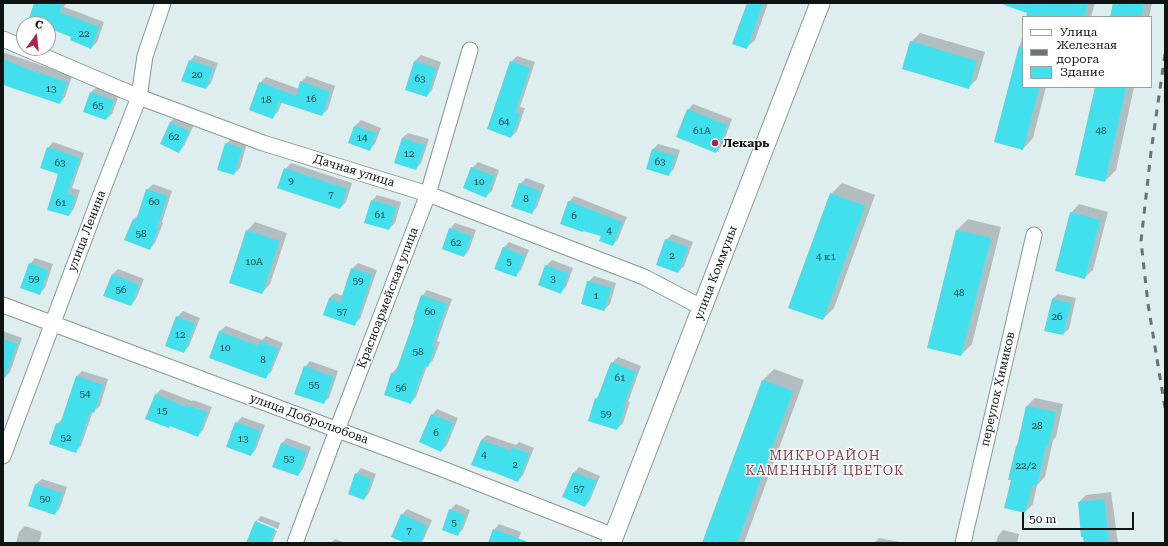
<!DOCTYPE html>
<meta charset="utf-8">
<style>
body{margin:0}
#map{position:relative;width:1168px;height:546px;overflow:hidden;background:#deedee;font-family:"Roboto Serif",serif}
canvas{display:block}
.frame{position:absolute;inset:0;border:4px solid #0e1313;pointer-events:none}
.legend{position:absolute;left:1022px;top:16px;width:130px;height:72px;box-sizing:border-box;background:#fff;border:1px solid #9fa1a1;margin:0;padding:5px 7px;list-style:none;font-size:12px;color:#0e1313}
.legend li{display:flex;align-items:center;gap:8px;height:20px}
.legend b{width:20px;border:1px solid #9fa1a1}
.north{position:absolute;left:16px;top:16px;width:40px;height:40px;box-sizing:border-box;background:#fff;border:1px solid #9fa1a1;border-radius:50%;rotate:15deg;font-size:11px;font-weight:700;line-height:16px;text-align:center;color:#0e1313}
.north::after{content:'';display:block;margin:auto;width:14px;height:18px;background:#b2214d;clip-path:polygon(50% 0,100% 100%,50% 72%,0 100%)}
.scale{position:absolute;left:1022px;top:512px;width:112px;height:18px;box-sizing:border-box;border:2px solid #0e1313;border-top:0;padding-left:5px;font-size:12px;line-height:14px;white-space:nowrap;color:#0e1313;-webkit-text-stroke:3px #fff;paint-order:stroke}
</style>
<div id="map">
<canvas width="1168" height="546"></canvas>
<div class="frame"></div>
<ul class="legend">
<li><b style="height:5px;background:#fff"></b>Улица</li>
<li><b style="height:5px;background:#697373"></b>Железная дорога</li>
<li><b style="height:11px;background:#42e0ec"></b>Здание</li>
</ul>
<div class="north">С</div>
<div class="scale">50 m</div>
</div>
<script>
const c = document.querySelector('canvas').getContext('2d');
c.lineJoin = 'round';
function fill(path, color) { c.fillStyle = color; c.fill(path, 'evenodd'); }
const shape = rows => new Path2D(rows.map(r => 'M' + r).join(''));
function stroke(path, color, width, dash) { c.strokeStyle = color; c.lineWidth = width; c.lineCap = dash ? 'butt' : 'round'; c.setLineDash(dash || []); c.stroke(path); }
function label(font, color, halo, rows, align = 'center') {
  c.font = font + ' "Roboto Serif",serif'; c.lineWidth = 3; c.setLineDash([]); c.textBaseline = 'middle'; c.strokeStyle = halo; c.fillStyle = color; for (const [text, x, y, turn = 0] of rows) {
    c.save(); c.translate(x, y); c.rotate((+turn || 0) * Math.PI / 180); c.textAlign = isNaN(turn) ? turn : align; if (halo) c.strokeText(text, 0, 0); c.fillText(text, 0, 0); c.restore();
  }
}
const shadow = shape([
 [35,3,66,3,64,7,104,22,97,42,91,48,72,36,48,27,48,24,39,24],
 [748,3,768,3,755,40,746,48],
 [1001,3,1095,3,1091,17,1027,17,1029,12],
 [1114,3,1152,3,1149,17,1111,17],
 [920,33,985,52,977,79,969,87,911,42],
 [1023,34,1023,87,1046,87,1033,138,1023,149,995,142],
 [3,52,72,76,65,97,60,103,3,83],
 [195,55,218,63,211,83,206,88,190,61],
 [421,55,441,62,432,90,427,96,406,89,415,61],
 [517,56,535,62,520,107,525,108,517,131,511,137,511,62],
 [307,76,335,86,328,109,322,115,282,102,278,112,272,117,260,83,266,77,299,89,301,82],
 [97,87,119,95,112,114,106,119,91,92],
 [1096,87,1134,87,1116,170,1105,181],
 [693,104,732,119,722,146,716,152,688,110],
 [176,117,194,125,184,146,179,151,170,122],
 [361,120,381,128,375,144,370,149,349,142,355,126],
 [408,133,429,139,421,163,416,169,402,138],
 [232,138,247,143,240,168,234,174,226,144],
 [53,142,84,153,72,188,80,190,74,209,69,215,59,173,48,148],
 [658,144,680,150,674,169,668,175,653,149],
 [478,162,499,170,492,191,486,196,472,168],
 [291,163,352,183,346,202,340,208,285,169],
 [526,178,545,185,537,207,532,213,520,184],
 [842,183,875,195,834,308,823,319,831,194],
 [153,184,172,191,162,222,163,223,155,243,150,249,134,219,138,215,147,190],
 [377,195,401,202,395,223,389,229,372,201],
 [574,196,627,217,618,239,612,245,569,202],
 [1079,204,1108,212,1093,270,1084,278,1071,213],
 [968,219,1001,227,972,344,961,355,957,230],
 [255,222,287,233,270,284,262,293,247,231],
 [455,223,476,230,469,250,464,256,450,229],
 [672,234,693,242,684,266,678,272,666,240],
 [509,242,529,250,521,270,515,276,503,248],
 [35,258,53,264,45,288,40,293,30,264],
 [552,260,573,268,566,287,561,292,546,266],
 [358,263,377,270,360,319,354,324,329,298,335,293,343,296,352,269],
 [118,269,144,279,136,299,131,305,112,275],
 [594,276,616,283,610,304,604,310,588,282],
 [427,290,452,299,437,341,440,342,433,360,427,366,416,397,410,403,385,394,392,373,398,367,415,319,422,296],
 [1058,294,1076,298,1069,329,1063,334,1052,299],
 [183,311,200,318,189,346,183,352,177,317],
 [226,326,262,340,266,336,283,343,271,372,265,377,210,357,220,331],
 [3,331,22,338,10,372,4,378,3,377],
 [618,357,641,366,628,402,630,402,623,423,617,429,596,399,600,394,612,363],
 [310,361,338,371,329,398,323,403,305,367],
 [774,369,804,380,744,543,703,543,763,380],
 [82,371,108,379,100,406,93,411,81,446,75,452,57,424,63,418,77,376],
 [161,389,192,401,193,400,212,407,203,430,198,435,171,425,169,427,155,395],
 [1035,398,1063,404,1056,437,1053,440,1045,477,1037,485,1033,504,1025,512,1016,446,1018,444,1027,406],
 [437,409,458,418,447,445,441,451,432,415],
 [242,417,265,425,256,449,251,455,236,423],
 [487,435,516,445,519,442,534,448,523,475,518,481,481,440],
 [287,438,311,447,303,469,298,475,281,444],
 [579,467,600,476,590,500,585,506,574,473],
 [361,468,376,474,369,493,364,499,356,474],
 [42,479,67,487,60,508,55,514,29,505,36,484],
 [1111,492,1118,543,1085,543,1079,502,1086,495],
 [456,504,470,510,463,529,458,534,450,510],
 [407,509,432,520,422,543,408,543,402,515],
 [261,516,280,523,278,529,257,520,257,523,277,531,272,543,247,542,256,521],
 [499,524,521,532,517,543,489,543,494,530],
 [25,526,42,532,39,543,16,543,19,532],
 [1003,530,1019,534,1017,543,996,543,998,536],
 [879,538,905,543,874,543],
 [335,539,345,543,331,543]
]);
const building = shape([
 [34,3,63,3,59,12,99,27,91,49,70,40,71,37,48,28,48,24,36,24,28,21],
 [747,3,763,3,747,49,732,44],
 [1004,3,1088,3,1084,17,1026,17,1027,13,1004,5],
 [1113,3,1144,3,1141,17,1110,17],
 [910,41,977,61,969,89,902,69],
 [1019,46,1023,47,1023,87,1039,87,1023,150,994,142],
 [3,59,24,68,67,82,60,104,3,85],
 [189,60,213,68,206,89,181,81],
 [414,61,436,68,427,97,405,90],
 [510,61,530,68,515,112,520,114,511,138,487,129],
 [300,81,330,92,322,116,279,102,273,119,249,110,259,82,296,96],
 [1095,87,1126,87,1105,182,1075,175],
 [90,92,114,101,106,120,83,112],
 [687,109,727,125,716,153,676,137],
 [170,122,189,131,179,153,160,144],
 [354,126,376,133,370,151,348,143],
 [402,138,424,145,416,170,394,163],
 [225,143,242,148,234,175,217,170],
 [47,147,80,158,67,194,75,196,69,216,47,210,58,174,40,168],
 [652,149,675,156,669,176,646,169],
 [471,167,494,176,486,198,463,188],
 [284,168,347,189,340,209,277,188],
 [519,183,540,191,532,214,511,207],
 [146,189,167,196,157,228,158,229,150,250,124,240,133,219,136,220],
 [830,193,865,206,823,320,788,308],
 [371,200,396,207,389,230,364,223],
 [568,201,622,222,613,246,599,241,601,236,583,231,583,232,560,224],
 [1070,212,1100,220,1085,279,1055,271],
 [449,228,471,236,464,257,442,249],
 [246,230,279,241,262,294,229,283],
 [956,230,991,238,961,356,927,348],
 [665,239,688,247,678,273,656,265],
 [503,247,524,256,516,277,494,269],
 [29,263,48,270,40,295,20,288],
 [545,265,568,273,561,294,538,285],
 [351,268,372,275,355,326,323,315,329,298,340,302],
 [112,274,139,285,131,306,103,296],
 [587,281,611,288,604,311,581,304],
 [421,295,447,304,432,346,435,347,428,367,424,366,411,404,384,395,391,373,395,374,414,320,413,319],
 [1052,299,1071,303,1063,335,1044,331],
 [176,316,195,324,184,353,165,346],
 [219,331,258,346,260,341,278,349,266,379,209,358],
 [3,339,17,344,4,379,3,379],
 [611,362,636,372,623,407,625,408,617,430,588,421,595,398,597,399],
 [304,366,333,377,324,404,294,394],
 [76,376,103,385,94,413,90,411,76,453,49,444,56,423,60,424],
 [762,380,793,391,737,543,702,543],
 [155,394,186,407,187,405,207,412,198,437,170,426,169,428,145,419],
 [1026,406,1056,412,1048,446,1046,445,1037,486,1032,485,1025,513,1004,508,1011,480,1008,480,1016,446,1017,446],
 [431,414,453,423,441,452,419,442],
 [235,422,260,431,251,456,226,447],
 [481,440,511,451,512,447,529,454,518,482,488,470,488,471,471,465],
 [281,443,306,452,298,476,272,467],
 [573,472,596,481,585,507,562,497],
 [355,473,371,479,364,500,348,494],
 [35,484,62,493,55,515,28,506],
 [1104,499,1109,543,1084,543,1083,537,1081,537,1078,502],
 [449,509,465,515,458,536,442,530],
 [401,514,427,526,420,543,405,543,391,537],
 [255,521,275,529,270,543,246,543],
 [493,529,526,541,526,543,488,543]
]);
const minor = shape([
 [3,39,139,97,263,143,428,194,644,277,703,308],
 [3,305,445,470,614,536],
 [3,456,101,194,139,97,145,56,163,3],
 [295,543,337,430,428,194,470,50],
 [963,543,1034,235]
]);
const tertiary = shape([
 [611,543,820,3]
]);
const rail = shape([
 [1165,54,1151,152,1141,241,1148,304,1165,408]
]);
const markers = [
 [715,143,4,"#b2214d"]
];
const numberNames = [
 ["22",84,34],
 ["20",197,75],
 ["63",420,79],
 ["13",51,89],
 ["16",311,99],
 ["18",266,100],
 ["65",98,106],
 ["64",504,122],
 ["61А",702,131],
 ["48",1101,131],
 ["62",174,137],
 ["14",362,138],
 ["12",409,154],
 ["63",660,162],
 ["63",60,163],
 ["9",291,181],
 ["10",479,182],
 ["7",331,195],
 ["8",526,199],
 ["60",154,202],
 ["61",61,203],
 ["61",380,215],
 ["6",574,216],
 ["4",609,231],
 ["58",141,234],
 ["62",456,243],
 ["2",672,256],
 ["4 к1",826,257],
 ["10А",254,262],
 ["5",509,262],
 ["59",34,279],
 ["3",553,279],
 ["59",358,281],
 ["56",121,290],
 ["48",959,293],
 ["1",596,296],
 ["57",342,312],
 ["60",430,312],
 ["26",1057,317],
 ["12",180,335],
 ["10",225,348],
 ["58",418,352],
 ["8",263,360],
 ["61",620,378],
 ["55",314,385],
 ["56",401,388],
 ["54",85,394],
 ["15",162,411],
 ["59",606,414],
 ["28",1037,426],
 ["6",436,433],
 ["52",66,438],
 ["13",243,439],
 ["4",484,455],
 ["53",289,459],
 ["2",515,465],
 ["22/2",1026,466],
 ["57",579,489],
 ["50",45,499],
 ["5",454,523],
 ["7",409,531]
];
const poiNames = [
 ["Лекарь",723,143]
];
const streetNames = [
 ["Дачная улица",354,171,17],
 ["улица Ленина",87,231,-69],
 ["улица Коммуны",716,273,-69],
 ["Красноармейская улица",388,298,-69],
 ["переулок Химиков",998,389,-77],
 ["улица Добролюбова",309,419,20]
];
const neighbourhoodNames = [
 ["МИКРОРАЙОН",825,456],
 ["КАМЕННЫЙ ЦВЕТОК",825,471]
];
fill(shadow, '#0003');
fill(building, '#42e0ec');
stroke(minor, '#899798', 17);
stroke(tertiary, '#899798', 21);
stroke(minor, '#fff', 15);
stroke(tertiary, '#fff', 19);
stroke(rail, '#697373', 3, [7, 7]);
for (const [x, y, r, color] of markers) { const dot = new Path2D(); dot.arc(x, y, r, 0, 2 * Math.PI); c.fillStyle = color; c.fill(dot); stroke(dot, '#fff', 1.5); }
label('10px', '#1b4649', null, numberNames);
label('bold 12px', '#0e1313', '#fff', poiNames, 'left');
label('12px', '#0e1313', '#fff', streetNames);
c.letterSpacing = '1px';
label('13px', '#853d4b', '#fff', neighbourhoodNames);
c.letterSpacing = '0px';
</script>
